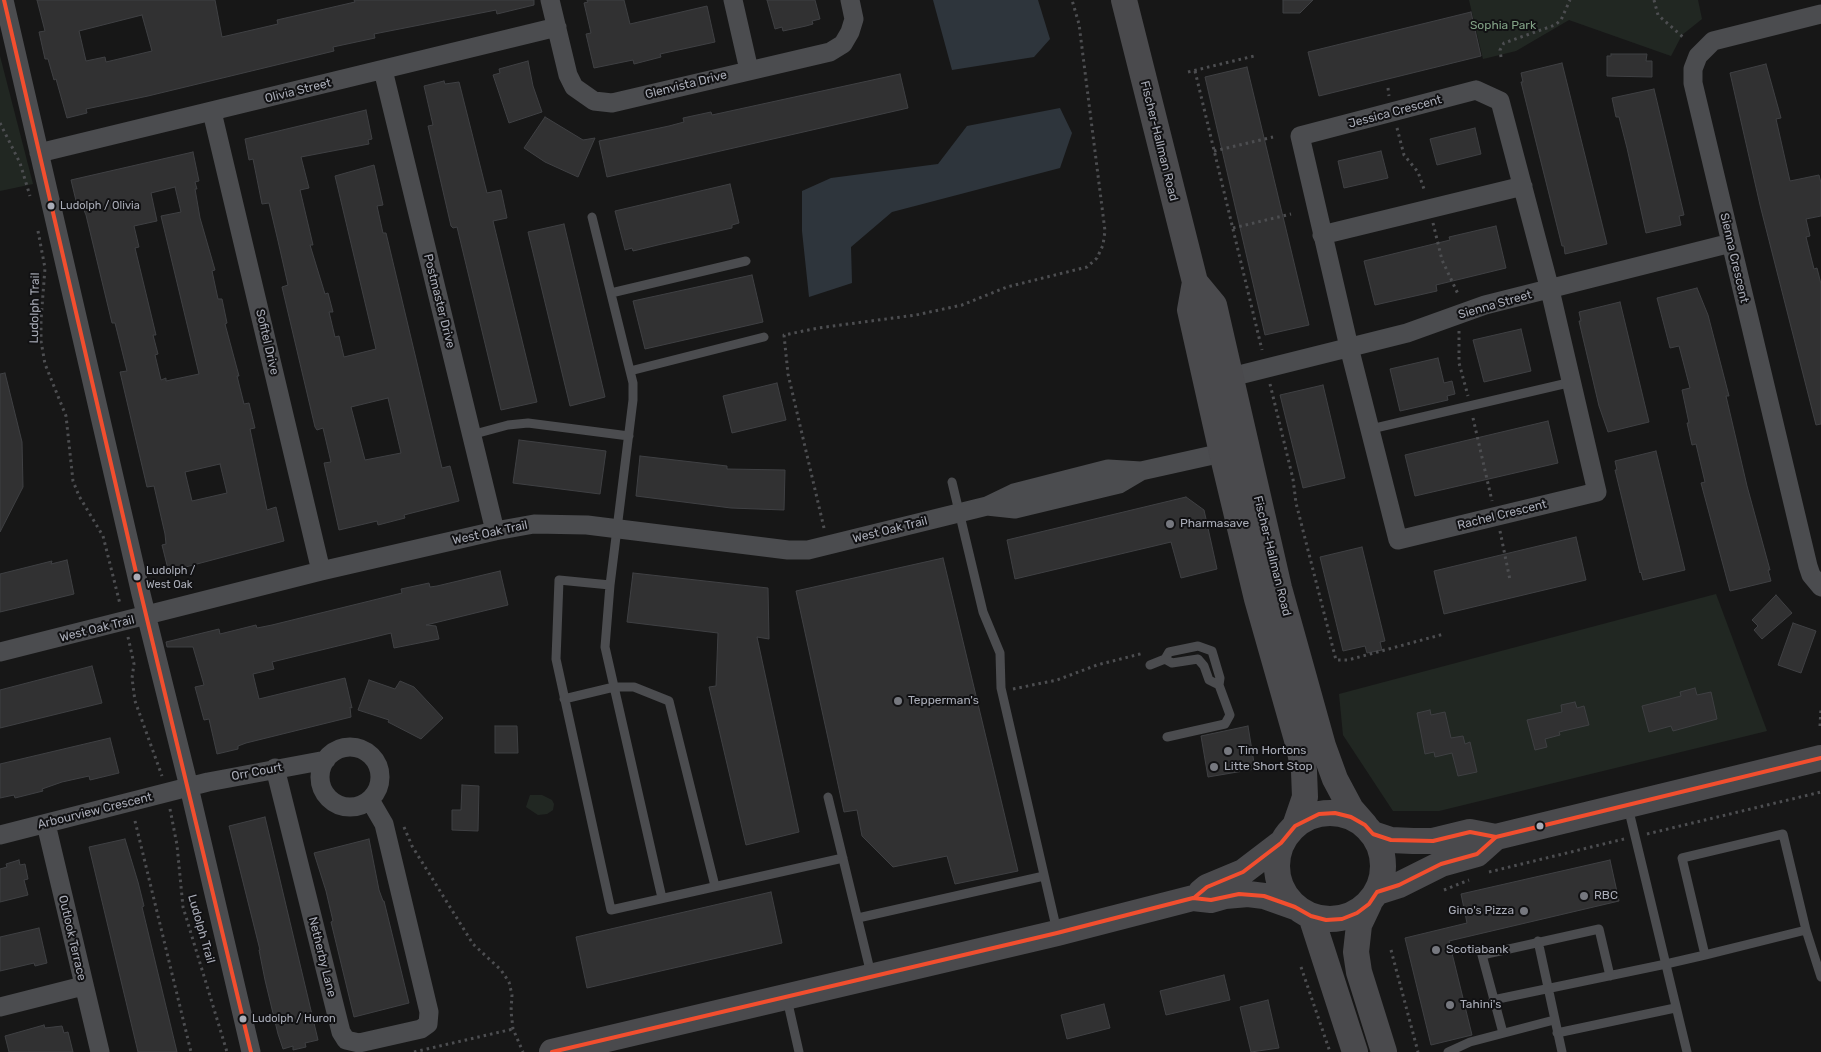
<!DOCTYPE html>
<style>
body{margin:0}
canvas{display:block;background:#171717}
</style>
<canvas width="1821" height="1052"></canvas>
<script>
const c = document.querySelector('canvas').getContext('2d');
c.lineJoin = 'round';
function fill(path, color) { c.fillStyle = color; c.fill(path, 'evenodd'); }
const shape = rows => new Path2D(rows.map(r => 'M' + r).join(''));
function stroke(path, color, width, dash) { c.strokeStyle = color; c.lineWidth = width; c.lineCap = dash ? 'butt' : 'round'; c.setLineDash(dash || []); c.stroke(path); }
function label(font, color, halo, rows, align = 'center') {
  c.font = font + ' Rubik,sans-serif'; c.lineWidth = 4; c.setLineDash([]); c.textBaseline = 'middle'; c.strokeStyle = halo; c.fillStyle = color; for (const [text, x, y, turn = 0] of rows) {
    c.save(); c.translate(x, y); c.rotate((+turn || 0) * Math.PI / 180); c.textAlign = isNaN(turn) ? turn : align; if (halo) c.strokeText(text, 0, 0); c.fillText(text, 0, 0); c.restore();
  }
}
const green = shape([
 [1469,0,1698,0,1702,19,1682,35,1671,56,1569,20,1516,51,1483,59],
 [0,56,33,184,0,191],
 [1716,594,1767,731,1439,811,1393,811,1343,735,1339,694],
 [530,795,542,795,552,800,554,804,553,810,547,814,538,815,526,807]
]);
const water = shape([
 [933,0,1038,0,1050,39,1034,57,952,70],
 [1060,108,1072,133,1060,168,892,212,851,247,852,283,809,297,802,231,802,191,831,178,938,164,967,126]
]);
const building = shape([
 [37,0,215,0,222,37,278,24,277,20,355,2,354,0,534,0,534,5,497,14,496,10,374,34,375,38,333,47,334,51,148,96,86,109,87,113,67,118,56,79,54,80,48,59,45,59,39,32,45,31,37,0],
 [142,15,152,51,106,62,105,57,86,61,79,31,142,15],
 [587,0,624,0,630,24,707,6,715,42,660,54,661,57,634,64,633,60,594,68,586,34,591,33,584,3,588,2,587,0],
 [767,0,815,0,820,19,812,21,813,24,806,26,783,31,782,27,775,29,767,0],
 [1283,0,1313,0,1300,13,1283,13,1283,0],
 [1471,12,1481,56,1319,96,1308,52,1471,12],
 [1611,54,1647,54,1646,61,1652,61,1652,77,1607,76,1607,56,1611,56,1611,54],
 [528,61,533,86,542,112,509,123,493,75,500,73,499,69,528,61],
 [1562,63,1607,244,1565,254,1564,246,1562,246,1521,82,1523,82,1521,73,1562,63],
 [1766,64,1781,118,1776,119,1790,181,1819,175,1821,183,1821,216,1806,219,1810,236,1806,237,1814,269,1817,268,1821,284,1821,424,1816,425,1760,205,1730,73,1766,64],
 [1247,67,1309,325,1265,335,1205,77,1247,67],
 [900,74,908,108,607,177,599,141,669,126,684,122,683,118,711,112,712,115,900,74],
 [444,81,445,84,459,82,487,193,501,190,507,218,493,221,537,402,501,410,457,227,453,228,451,226,428,126,433,125,424,86,444,81],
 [1654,89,1684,215,1679,216,1681,225,1646,233,1627,148,1619,117,1616,117,1612,98,1654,89],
 [366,110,372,139,368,140,369,144,301,157,309,188,300,190,313,245,310,245,325,294,328,293,333,312,329,312,335,337,339,336,344,357,376,349,335,176,374,165,383,205,377,206,383,233,386,233,442,468,450,466,459,501,404,515,405,518,378,525,377,521,339,530,324,463,331,462,323,428,317,430,315,427,282,287,288,285,278,241,269,203,262,204,253,159,249,160,245,139,366,110],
 [388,398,401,453,365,460,351,407,388,398],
 [545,117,583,140,595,138,578,177,545,162,524,148,545,117],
 [1475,128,1481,154,1437,165,1430,139,1475,128],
 [1381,151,1388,178,1344,188,1338,161,1381,151],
 [193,152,199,181,195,182,197,189,195,189,200,218,215,270,212,271,218,299,222,299,227,323,225,324,239,376,237,376,244,404,249,403,255,428,250,429,267,510,276,507,284,541,178,569,177,567,168,569,162,545,166,544,165,534,154,486,147,487,120,372,127,371,115,323,112,323,86,215,83,208,78,209,71,180,193,152],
 [175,187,181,212,161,216,199,374,166,381,166,378,161,380,155,355,158,354,153,335,156,335,135,248,139,247,134,226,157,221,151,193,175,187],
 [220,464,227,493,192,501,185,472,220,464],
 [730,184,739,223,732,225,732,228,662,244,633,251,632,248,625,250,615,211,730,184],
 [564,224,605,397,570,406,528,232,564,224],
 [1496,226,1506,268,1436,285,1437,291,1375,305,1364,261,1450,240,1449,237,1496,226],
 [752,275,763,322,645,349,633,301,752,275],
 [1697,288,1708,315,1729,396,1726,396,1747,486,1770,570,1768,570,1771,581,1730,591,1701,483,1705,482,1696,444,1692,445,1687,423,1689,423,1682,390,1690,388,1679,346,1670,348,1657,298,1697,288],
 [1620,302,1649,422,1608,432,1599,406,1579,321,1581,321,1579,312,1620,302],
 [1521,329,1531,371,1484,382,1473,340,1521,329],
 [1438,358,1444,383,1452,381,1455,394,1447,396,1448,400,1400,411,1390,369,1438,358],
 [5,373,22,442,23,487,0,532,0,374,5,373],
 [777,383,786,420,732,433,723,396,777,383],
 [1323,385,1345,478,1303,488,1280,395,1323,385],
 [1548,421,1558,463,1415,496,1405,455,1548,421],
 [519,440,606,451,600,494,513,483,519,440],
 [1656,451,1685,570,1643,580,1641,572,1640,573,1615,470,1617,470,1615,461,1656,451],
 [640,456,727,466,727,469,785,470,784,510,731,508,636,496,640,456],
 [1186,497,1204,510,1217,569,1181,578,1171,542,1015,579,1007,540,1186,497],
 [1576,537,1586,580,1444,614,1434,571,1576,537],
 [1362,547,1385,641,1380,642,1382,650,1367,653,1365,646,1343,651,1320,557,1362,547],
 [943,558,1018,871,955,884,947,856,893,867,862,836,857,810,844,812,796,591,943,558],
 [67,560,74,594,0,612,0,574,52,561,51,564,67,560],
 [500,571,508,605,426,625,436,626,439,639,394,648,391,633,272,662,274,669,253,674,259,699,345,678,352,708,350,707,351,717,246,743,238,746,238,749,217,754,209,719,204,720,195,687,204,685,193,647,167,647,166,642,219,629,220,634,256,625,257,628,272,625,402,593,401,589,429,583,430,587,437,586,500,571],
 [633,573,768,588,769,639,757,637,799,832,746,845,709,687,716,686,718,633,627,622,633,573],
 [1776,595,1792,613,1762,639,1754,630,1758,626,1752,620,1776,595],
 [1793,623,1816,631,1801,673,1778,665,1793,623],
 [92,666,102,703,0,728,0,690,92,666],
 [369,680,395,689,400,681,414,687,443,718,421,739,388,722,389,720,358,710,369,680],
 [1695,688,1697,695,1711,692,1717,719,1673,731,1671,726,1649,732,1642,706,1681,696,1680,692,1695,688],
 [1575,702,1577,708,1584,706,1589,725,1559,732,1560,735,1545,739,1547,747,1535,750,1527,720,1562,712,1561,705,1575,702],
 [1430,710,1431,715,1445,712,1451,738,1463,736,1465,744,1470,742,1477,772,1458,776,1452,753,1435,757,1434,752,1425,754,1417,713,1430,710],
 [495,726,517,726,518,753,495,753,495,726],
 [1248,726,1255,769,1208,777,1201,736,1248,726],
 [110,738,119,773,90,780,89,776,62,782,42,789,43,791,15,798,14,795,0,798,0,764,110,738],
 [462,785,479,786,478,831,452,830,452,810,461,810,462,785],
 [265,817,318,1040,305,1043,306,1047,293,1050,293,1046,283,1049,278,1034,265,980,259,950,260,950,229,826,265,817],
 [125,839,138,882,144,906,142,907,177,1052,138,1052,128,1010,89,847,125,839],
 [369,839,379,890,383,901,384,901,409,1003,354,1017,331,922,333,921,326,891,314,853,369,839],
 [19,860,20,865,25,864,28,879,24,880,28,895,0,902,0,869,7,867,6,864,19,860],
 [1610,860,1619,901,1449,941,1472,1035,1431,1045,1405,938,1467,923,1461,894,1610,860],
 [771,892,782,943,587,988,576,937,771,892],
 [39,928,47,963,35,966,34,963,0,971,0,937,39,928],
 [1224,975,1230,1000,1166,1015,1160,991,1224,975],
 [1268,1000,1279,1048,1251,1052,1240,1007,1268,1000],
 [1104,1004,1110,1028,1067,1039,1061,1015,1104,1004],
 [44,1025,45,1028,62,1026,64,1033,68,1032,73,1052,9,1052,5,1036,44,1025]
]);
const path = shape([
 [1654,0,1658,15,1684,38],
 [1501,57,1500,50,1504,43,1555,25,1561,20,1570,0],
 [1195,71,1262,350],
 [1188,72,1254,56],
 [1388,88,1389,96],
 [0,123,20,163,30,196],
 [1397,128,1404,155,1418,172,1425,192],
 [1214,151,1273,137],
 [1433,223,1442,260,1458,294],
 [1233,228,1291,214],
 [38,231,45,268,41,320,41,341,45,364,66,416,73,481,79,496,103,536,120,604],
 [1459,331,1459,363,1468,396],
 [1270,384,1293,479,1296,503,1336,660,1348,660,1444,634],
 [1473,418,1492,501],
 [824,528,788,374,784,335,818,328,916,315,962,305,1007,287,1087,267,1097,258,1103,245,1105,231,1079,24,1072,0],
 [1500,531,1510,580],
 [128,637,134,664,132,678,135,701,162,776],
 [1013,689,1057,680,1097,665,1144,653],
 [1820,726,1821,708],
 [170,809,177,845,183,907,227,1052],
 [135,821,191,1052],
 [404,827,412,846,473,944,501,970,509,982,512,995,511,1011,513,1029,523,1052],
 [1647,834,1821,792],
 [1489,872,1624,839],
 [1444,890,1469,880],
 [1391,950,1418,1052],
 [1301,967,1330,1052],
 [414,1052,513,1029]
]);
const service = shape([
 [592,217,633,383,633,400,610,585,559,580,556,659,611,910,843,858],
 [611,293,746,261],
 [630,371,764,337],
 [1371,429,1572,382],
 [471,435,508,425,528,423,629,436],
 [952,482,983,612,1000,653,1001,688,1057,931],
 [610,585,605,647,662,898],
 [1165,659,1172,663,1198,659,1204,666,1209,680,1219,685],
 [1150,665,1165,659,1169,652,1198,646,1212,651,1220,678,1219,685,1230,715,1225,724,1167,737],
 [564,699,614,687,634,687,669,701,715,886],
 [828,797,871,974],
 [1628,807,1687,1052],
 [858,918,1044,876],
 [1806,930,1821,977],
 [1538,941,1562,1052],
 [787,999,799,1052],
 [1493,1000,1666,964,1705,955,1806,930,1783,834,1682,858,1705,955],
 [1503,1033,1482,955,1599,929,1610,976],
 [1557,1033,1675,1008],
 [1448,1052,1470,1042,1554,1020]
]);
const minor = shape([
 [4,0,141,594,189,787,251,1052],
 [550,0,568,75,574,87,594,101,612,103,830,52,843,44,850,32,854,19,850,0],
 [733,0,749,70],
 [1821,14,1713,41,1698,56,1693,69,1693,83,1808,566,1811,575,1821,587],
 [383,70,495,531],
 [1476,90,1500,101,1550,290,1597,492,1398,540,1349,347,1300,136,1476,90],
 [212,112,321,571],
 [39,153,557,27],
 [1322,235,1523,186],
 [1231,377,1407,333,1485,305,1731,243],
 [987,506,1015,509,1119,484,1141,471],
 [0,652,321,571,495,531,534,524,587,525,788,550,808,550,987,506,1014,493,1108,469,1141,471,1222,453],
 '320 777a30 30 0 1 1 60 0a30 30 0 1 1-60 0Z',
 [275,768,341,1032,346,1040,359,1043,421,1029,428,1024,429,1012,384,824,370,800],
 [46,824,100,1052],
 [0,835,208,782,326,760],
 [0,1007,83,986]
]);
const secondary = shape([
 [1124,0,1195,282,1190,310,1222,453,1257,599,1299,747,1304,771,1305,797,1295,826],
 [1195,282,1214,305,1279,588,1323,746,1335,779,1351,809,1365,825],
 '1277 866a53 53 0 1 1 106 0a53 53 0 1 1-106 0Z',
 [1373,834,1391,840,1413,841,1433,841,1470,832,1496,837,1821,758],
 [1201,892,1207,887,1243,872,1281,843],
 [1377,892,1399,885,1441,864,1477,854,1496,837],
 [1369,904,1359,925,1356,952,1359,972,1384,1052],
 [1311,916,1355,1052],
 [552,1052,1057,933,1193,898,1211,900,1225,896,1248,894,1264,896,1295,907]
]);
const bus1 = shape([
 [4,0,141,594,251,1052],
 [1195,897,1207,887,1243,872,1281,843,1295,826,1319,814,1335,813,1351,817,1365,825,1373,834,1391,840,1433,841,1470,832,1496,837,1821,758],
 [552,1052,1057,933,1193,898,1211,900,1239,894,1264,896,1295,907,1311,916,1326,920,1342,919,1357,913,1369,904,1377,892,1399,885,1441,864,1477,854,1496,837]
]);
const markers = [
 [51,206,4.5,"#a9acb7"],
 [1170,524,5,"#76787f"],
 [137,577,4.5,"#a9acb7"],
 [898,701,5,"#76787f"],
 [1228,751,5,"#76787f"],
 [1214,767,5,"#76787f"],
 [1540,826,4.5,"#a9acb7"],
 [1584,896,5,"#76787f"],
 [1524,911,5,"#76787f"],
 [1436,950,5,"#76787f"],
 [1450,1005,5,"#76787f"],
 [243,1019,4.5,"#a9acb7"]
];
const busNames = [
 ["Ludolph / Olivia",60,206],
 ["Ludolph /",146,571],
 ["West Oak",146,585],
 ["Ludolph / Huron",252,1019]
];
const parkNames = [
 ["Sophia Park",1503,26]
];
const streetNames = [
 ["Glenvista Drive",686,85,-14],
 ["Olivia Street",298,91,-14],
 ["Jessica Crescent",1395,112,-15],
 ["Fischer-Hallman Road",1159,141,76],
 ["Sienna Crescent",1734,258,77],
 ["Postmaster Drive",439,301,76],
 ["Sienna Street",1495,305,-16],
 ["Ludolph Trail",35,308,-89],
 ["Sofitel Drive",267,342,77],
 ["Rachel Crescent",1502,515,-14],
 ["West Oak Trail",890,530,-14],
 ["West Oak Trail",490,533,-12],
 ["Fischer-Hallman Road",1272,556,76],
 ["West Oak Trail",97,629,-14],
 ["Orr Court",257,772,-11],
 ["Arbourview Crescent",95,811,-14],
 ["Ludolph Trail",201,929,74],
 ["Outlook Terrace",72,938,77],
 ["Netherby Lane",322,957,76]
];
const poiNames = [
 ["Pharmasave",1180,524],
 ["Tepperman's",908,701],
 ["Tim Hortons",1238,751],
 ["Litte Short Stop",1224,767],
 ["RBC",1594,896],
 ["Gino's Pizza",1514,911,"right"],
 ["Scotiabank",1446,950],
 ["Tahini's",1460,1005]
];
fill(green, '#212722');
fill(water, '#2e353c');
fill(building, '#313132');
stroke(building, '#3f4043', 1);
stroke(path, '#4d4e51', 3, [2.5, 4]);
stroke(service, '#4b4c4f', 9);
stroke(minor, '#4b4c4f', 19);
stroke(secondary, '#4a4a4d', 26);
stroke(bus1, '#f24e2e', 4);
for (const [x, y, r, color] of markers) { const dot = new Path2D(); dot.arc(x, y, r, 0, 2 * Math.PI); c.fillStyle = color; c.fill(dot); stroke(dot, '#111113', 2); }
label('11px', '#a9acb7', '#111113', busNames, 'left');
label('12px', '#81a185', '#111113', parkNames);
label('12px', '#a9acb7', '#111113', streetNames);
label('12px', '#a9acb7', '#111113', poiNames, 'left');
</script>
